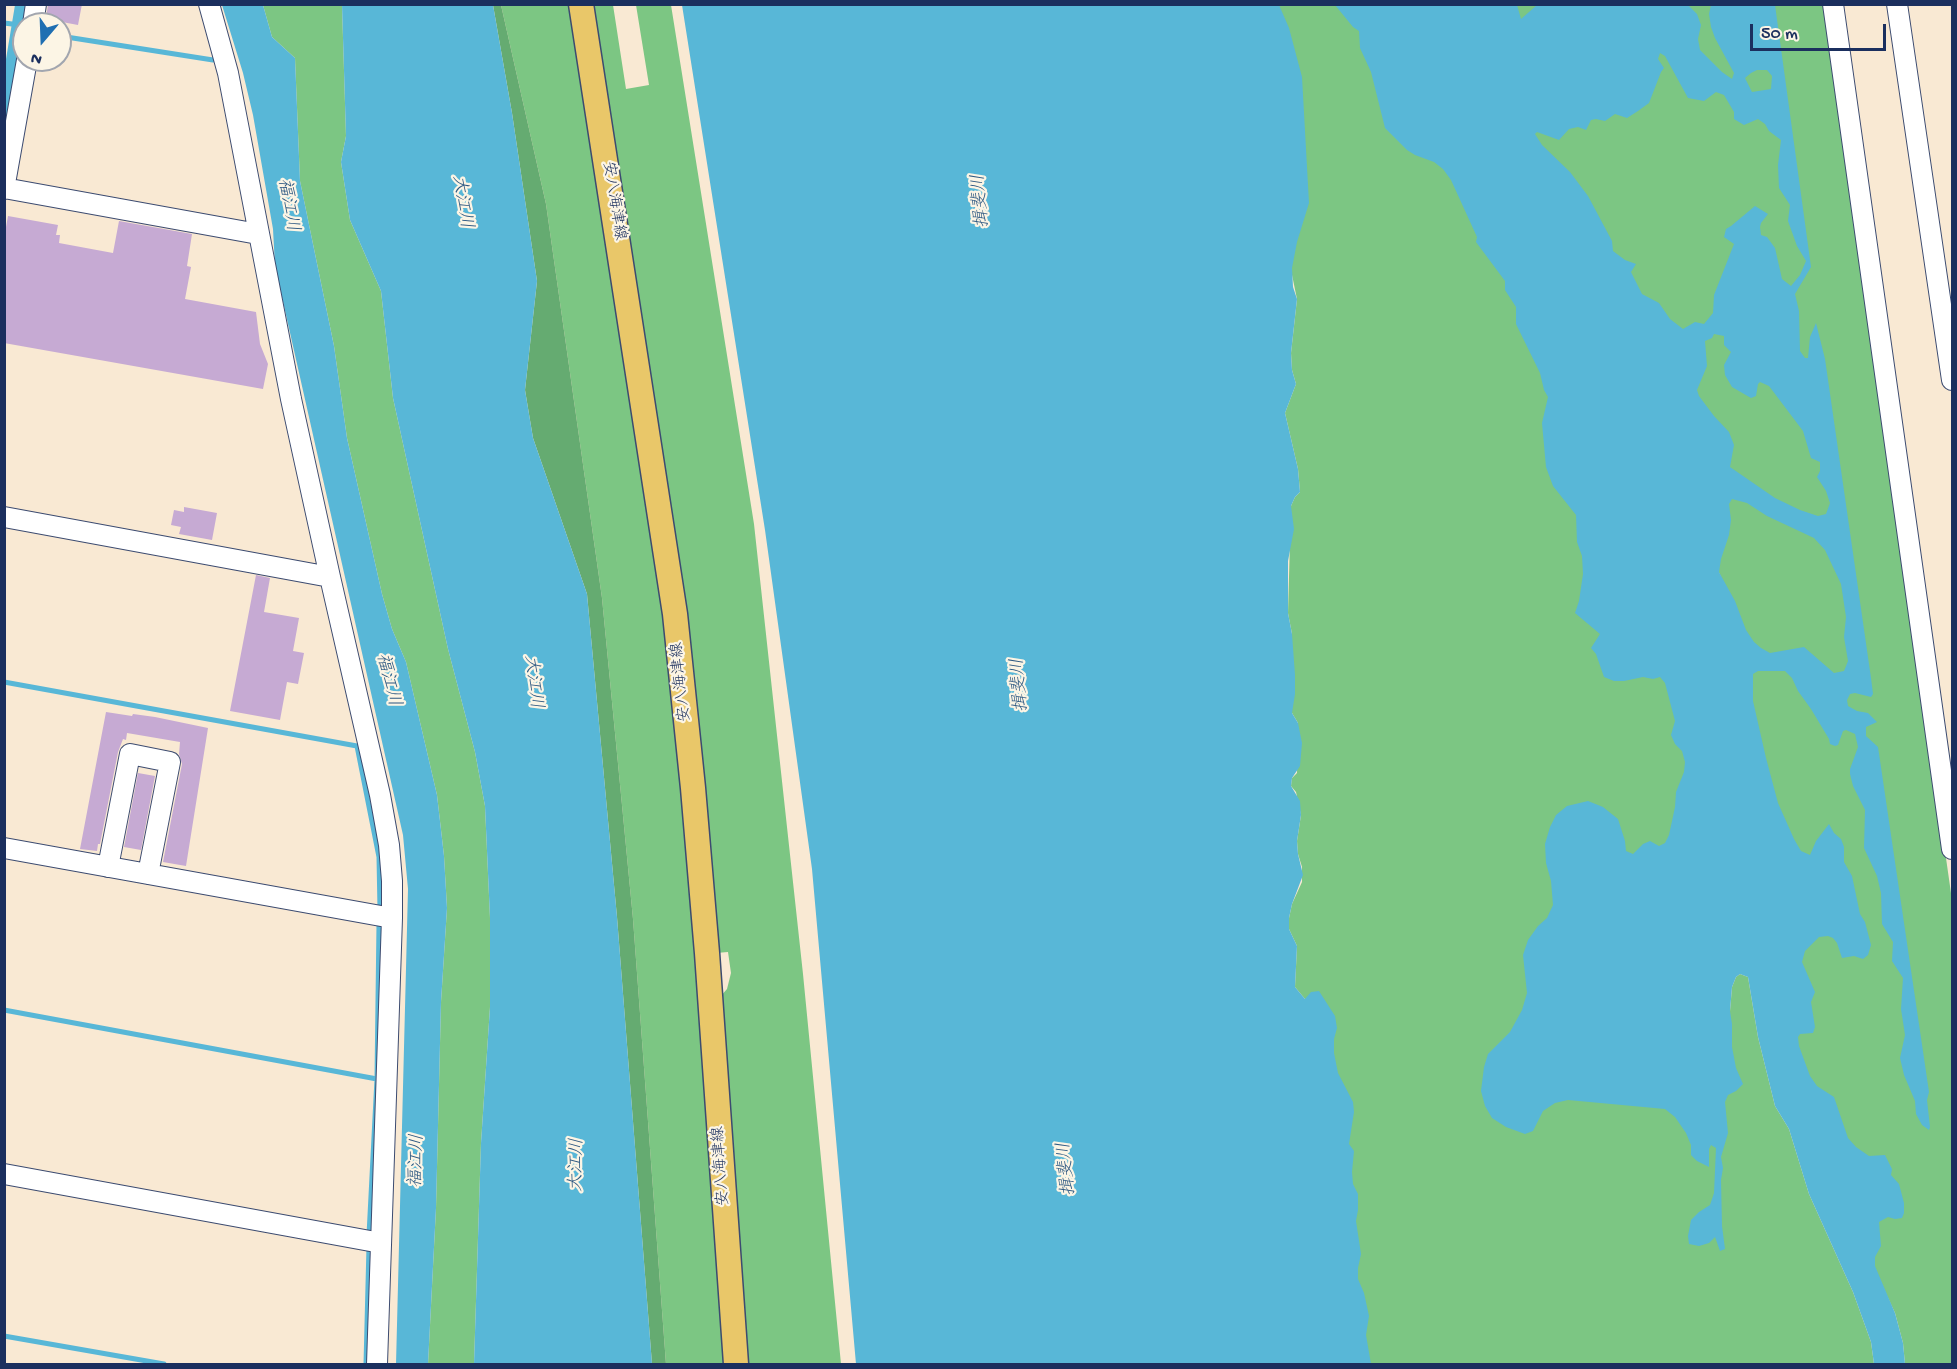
<!DOCTYPE html>
<meta charset="utf-8">
<style>
body{margin:0}
#map{position:relative;width:1957px;height:1369px;overflow:hidden;background:#f9e9d3;font-family:"Gochi Hand",sans-serif}
canvas{display:block}
.frame{position:absolute;inset:0;border:6px solid #1b2f5e;pointer-events:none}
.north{position:absolute;left:12px;top:12px;width:60px;height:60px;box-sizing:border-box;background:#fcf5e5;border:2px solid #a2a6af;border-radius:50%;rotate:199deg;font-size:16px;font-weight:700;line-height:24px;text-align:center;color:#1b2f5e}
.north::after{content:'';display:block;margin:auto;width:21px;height:27px;background:#1f6fb2;clip-path:polygon(50% 0,100% 100%,50% 72%,0 100%)}
.scale{position:absolute;left:1750px;top:24px;width:136px;height:27px;box-sizing:border-box;border:3px solid #1b2f5e;border-top:0;padding-left:8px;font-size:18px;line-height:21px;white-space:nowrap;color:#1b2f5e;-webkit-text-stroke:4px #fcf5e5;paint-order:stroke}
</style>
<div id="map">
<canvas width="1957" height="1369"></canvas>
<div class="frame"></div>
<div class="north">N</div>
<div class="scale">50 m</div>
</div>
<script>
const c = document.querySelector('canvas').getContext('2d');
c.lineJoin = 'round';
function fill(path, color) { c.fillStyle = color; c.fill(path, 'evenodd'); }
const shape = rows => new Path2D(rows.map(r => 'M' + r).join(''));
function stroke(path, color, width, dash) { c.strokeStyle = color; c.lineWidth = width; c.lineCap = dash ? 'butt' : 'round'; c.setLineDash(dash || []); c.stroke(path); }
function label(font, color, halo, rows, align = 'center') {
  c.font = font + ' "Gochi Hand","Klee One",sans-serif'; c.lineWidth = 4.5; c.setLineDash([]); c.textBaseline = 'middle'; c.strokeStyle = halo; c.fillStyle = color; for (const [text, x, y, turn = 0] of rows) {
    c.save(); c.translate(x, y); c.rotate((+turn || 0) * Math.PI / 180); c.textAlign = isNaN(turn) ? turn : align; if (halo) c.strokeText(text, 0, 0); c.fillText(text, 0, 0); c.restore();
  }
}
const green = shape([
 [1266,4,1366,5,1461,173,1671,664,1730,1011,1732,987,1736,977,1740,974,1748,977,1758,1037,1775,1106,1789,1129,1809,1194,1853,1292,1871,1342,1874,1364,1354,1364,1305,999,1295,987,1297,946,1289,929,1289,918,1292,904,1302,882,1302,867,1298,854,1297,841,1301,815,1296,792,1291,786,1292,778,1297,773,1298,723,1292,713,1292,634,1288,613,1291,506,1295,497,1300,492,1298,469,1285,413,1296,384,1292,370,1291,353,1297,299,1292,275],
 [263,5,342,5,346,136,341,162,350,220,381,291,393,398,448,649,475,752,485,806,490,918,490,1007,481,1143,474,1364,428,1364,436,1208,441,1002,447,908,444,856,437,795,406,662,392,629,382,594,347,438,334,346,300,181,295,58,272,37],
 [501,5,573,5,665,616,685,795,726,1364,666,1364,633,919,602,598,546,204],
 [591,5,613,5,626,89,649,85,636,5,671,5,754,524,803,974,841,1364,746,1364,720,997,727,989,731,973,728,952,716,953],
 [1498,5,1824,5,1952,900,1952,1364,1905,1364,1903,1343,1895,1313,1876,1272,1804,1097,1739,674,1759,664,1532,146]
]);
const forest = shape([
 [493,5,501,5,546,204,602,598,633,919,666,1364,652,1364,617,917,587,594,533,438,525,390,537,281,512,113]
]);
const water = shape([
 [15,5,27,5,5,127,5,65],
 [222,5,263,5,272,37,295,58,300,181,334,346,347,438,382,594,392,629,406,662,437,795,444,856,447,908,441,1002,436,1208,428,1364,396,1364,408,889,403,835,275,266,273,229,253,115,243,73],
 [342,5,493,5,512,113,537,281,525,390,533,438,587,594,617,917,652,1364,474,1364,481,1143,490,1007,490,918,485,806,475,752,448,649,393,398,381,291,350,220,341,162,346,136],
 [682,5,1279,5,1289,28,1302,77,1309,203,1297,242,1292,268,1293,287,1297,299,1291,353,1292,370,1296,384,1285,413,1298,469,1300,492,1295,497,1291,506,1294,529,1288,561,1288,613,1292,634,1295,675,1295,694,1292,713,1298,723,1302,743,1300,766,1292,778,1291,786,1300,801,1301,815,1297,841,1298,854,1303,875,1292,904,1289,918,1289,929,1297,946,1295,987,1305,999,1311,992,1319,991,1335,1016,1337,1028,1334,1039,1334,1053,1338,1073,1353,1102,1354,1112,1349,1144,1354,1151,1352,1172,1353,1184,1358,1194,1358,1210,1356,1221,1361,1254,1358,1268,1358,1279,1364,1293,1369,1316,1366,1335,1371,1364,856,1364,812,869,765,530],
 [1335,5,1517,5,1521,19,1537,5,1688,5,1697,14,1701,25,1698,39,1700,50,1722,72,1732,79,1734,73,1715,38,1711,27,1709,14,1711,5,1775,5,1811,267,1795,294,1799,311,1800,351,1805,358,1808,358,1810,337,1816,323,1825,359,1871,678,1873,694,1871,697,1855,693,1850,694,1847,700,1848,706,1857,711,1868,713,1877,722,1866,727,1866,736,1878,747,1929,1092,1927,1100,1930,1127,1929,1130,1922,1125,1916,1114,1915,1101,1904,1075,1900,1058,1905,1035,1901,1009,1903,978,1892,961,1893,942,1882,924,1881,893,1877,876,1864,848,1865,810,1853,786,1850,774,1850,769,1858,747,1855,734,1846,730,1843,731,1838,745,1835,746,1830,744,1829,739,1811,709,1798,691,1792,678,1785,671,1758,671,1753,674,1753,701,1766,758,1778,803,1794,839,1801,851,1810,855,1816,841,1829,824,1834,833,1841,839,1844,847,1844,862,1852,876,1860,914,1865,922,1871,945,1868,955,1863,959,1854,956,1842,958,1837,943,1833,938,1828,936,1819,937,1805,951,1802,962,1815,992,1811,1002,1815,1027,1813,1033,1800,1034,1798,1037,1799,1046,1810,1076,1817,1086,1834,1097,1848,1138,1856,1147,1869,1156,1885,1155,1892,1169,1891,1175,1899,1184,1904,1203,1904,1213,1902,1218,1895,1219,1888,1217,1879,1222,1881,1246,1875,1257,1875,1266,1895,1313,1903,1343,1905,1364,1874,1364,1871,1342,1853,1292,1809,1194,1789,1129,1775,1106,1758,1037,1748,977,1740,974,1736,977,1732,987,1730,1011,1732,1024,1732,1047,1736,1068,1743,1084,1736,1091,1728,1095,1725,1102,1728,1133,1721,1157,1723,1168,1721,1180,1722,1226,1725,1249,1720,1251,1715,1237,1709,1243,1699,1246,1689,1244,1688,1236,1691,1220,1699,1212,1710,1205,1714,1193,1716,1148,1711,1145,1709,1149,1709,1167,1697,1161,1691,1155,1691,1145,1686,1133,1675,1117,1665,1109,1568,1100,1555,1103,1543,1111,1533,1131,1525,1134,1506,1127,1492,1118,1485,1106,1481,1091,1484,1067,1488,1054,1510,1032,1522,1010,1527,993,1523,955,1528,940,1538,926,1547,918,1553,905,1551,881,1546,863,1545,844,1550,827,1556,815,1567,806,1588,801,1603,807,1618,819,1625,841,1626,851,1633,854,1643,844,1650,841,1659,846,1665,843,1669,835,1675,807,1676,792,1684,772,1685,762,1682,751,1675,744,1671,735,1675,721,1665,683,1660,677,1653,679,1643,677,1624,681,1614,681,1604,677,1596,654,1591,648,1600,634,1575,613,1579,601,1583,574,1582,556,1577,542,1576,515,1553,486,1546,467,1542,423,1548,397,1544,390,1540,373,1516,324,1516,307,1505,290,1505,281,1476,242,1477,237,1451,180,1443,169,1434,162,1415,155,1407,150,1385,128,1371,72,1360,48,1359,31,1353,27],
 [1660,53,1665,56,1688,98,1704,101,1716,92,1724,95,1734,112,1734,119,1744,125,1758,119,1765,124,1769,131,1781,140,1778,165,1779,188,1790,205,1788,221,1797,246,1806,261,1800,275,1791,286,1782,279,1775,248,1767,237,1761,235,1760,227,1761,223,1768,214,1755,206,1731,226,1726,229,1724,237,1734,244,1714,295,1713,313,1704,324,1695,322,1683,329,1670,319,1659,303,1642,294,1631,272,1636,264,1625,260,1613,251,1612,241,1588,196,1570,172,1542,145,1535,134,1537,132,1559,140,1569,129,1578,127,1586,130,1591,120,1596,119,1605,121,1615,114,1627,118,1638,111,1649,103,1661,72,1664,68,1658,59],
 [1757,70,1767,70,1772,76,1771,89,1752,92,1745,78,1751,73],
 [1714,334,1724,336,1724,345,1731,352,1724,365,1725,375,1732,387,1751,398,1756,396,1758,384,1760,382,1769,386,1803,431,1811,458,1820,462,1820,471,1817,477,1826,491,1830,503,1826,514,1818,516,1800,510,1775,498,1730,467,1734,445,1729,432,1714,416,1699,396,1697,390,1707,366,1705,341,1712,338],
 [1732,499,1747,503,1767,516,1814,538,1825,550,1841,584,1846,617,1844,637,1848,661,1844,671,1834,673,1804,647,1770,653,1761,648,1754,642,1746,630,1735,601,1719,572,1721,559,1729,535,1731,520,1729,504]
]);
const stream = shape([
 [4,23,12,24],
 [60,36,213,60],
 [4,682,357,746,379,857,380,910],
 [4,1010,377,1079],
 [369,1235,377,1079,379,923],
 [4,1336,164,1364],
 [366,1364,369,1246]
]);
const building = shape([
 [48,4,82,4,78,25,46,19],
 [8,216,58,225,56,235,60,235,59,243,113,253,119,221,192,234,187,266,191,267,185,299,256,312,260,344,268,364,263,389,4,343,4,238],
 [184,507,217,513,212,540,179,534,181,527,171,525,174,510,184,512],
 [256,575,270,578,264,612,299,618,293,651,304,653,298,684,287,682,280,720,230,711],
 [106,712,132,716,133,714,155,717,208,728,186,866,163,862,182,764,179,754,180,742,127,733,126,740,123,739,118,752,100,844,98,844,97,851,80,849],
 [138,773,155,776,141,850,124,847]
]);
const minor = shape([
 [209,4,228,73,291,399,330,577,380,795,389,845,392,881,392,918,377,1364],
 [1833,4,1952,849],
 [1897,4,1952,380],
 [33,24,36,4],
 [4,188,258,234],
 [4,189,27,60],
 [4,517,330,577],
 [4,848,392,918],
 [108,867,130,754,170,762,148,874],
 [4,1174,381,1243]
]);
const major = shape([
 [581,4,675,614,693,788,707,953,736,1364]
]);
const streetNames = [
 ["安八海津線",613,201,81],
 ["安八海津線",682,682,-96],
 ["安八海津線",722,1166,-94]
];
const waterNames = [
 ["揖斐川",982,201,-95],
 ["大江川",461,202,81],
 ["福江川",287,205,80],
 ["福江川",387,680,76],
 ["大江川",532,682,83],
 ["揖斐川",1021,685,-95],
 ["福江川",418,1161,-88],
 ["大江川",578,1165,-89],
 ["揖斐川",1068,1169,-96]
];
fill(green, '#7cc683');
fill(forest, '#65ab71');
fill(water, '#58b7d7');
stroke(stream, '#58b7d7', 5);
fill(building, '#c6aad3');
stroke(minor, '#3c4b70', 22);
stroke(major, '#3c4b70', 27);
stroke(minor, '#fff', 20);
stroke(major, '#e9c769', 24);
label('16px', '#1b2f5e', '#fcf5e5', streetNames);
label('italic 18px', '#2d5882', '#fcf5e5', waterNames);
</script>
